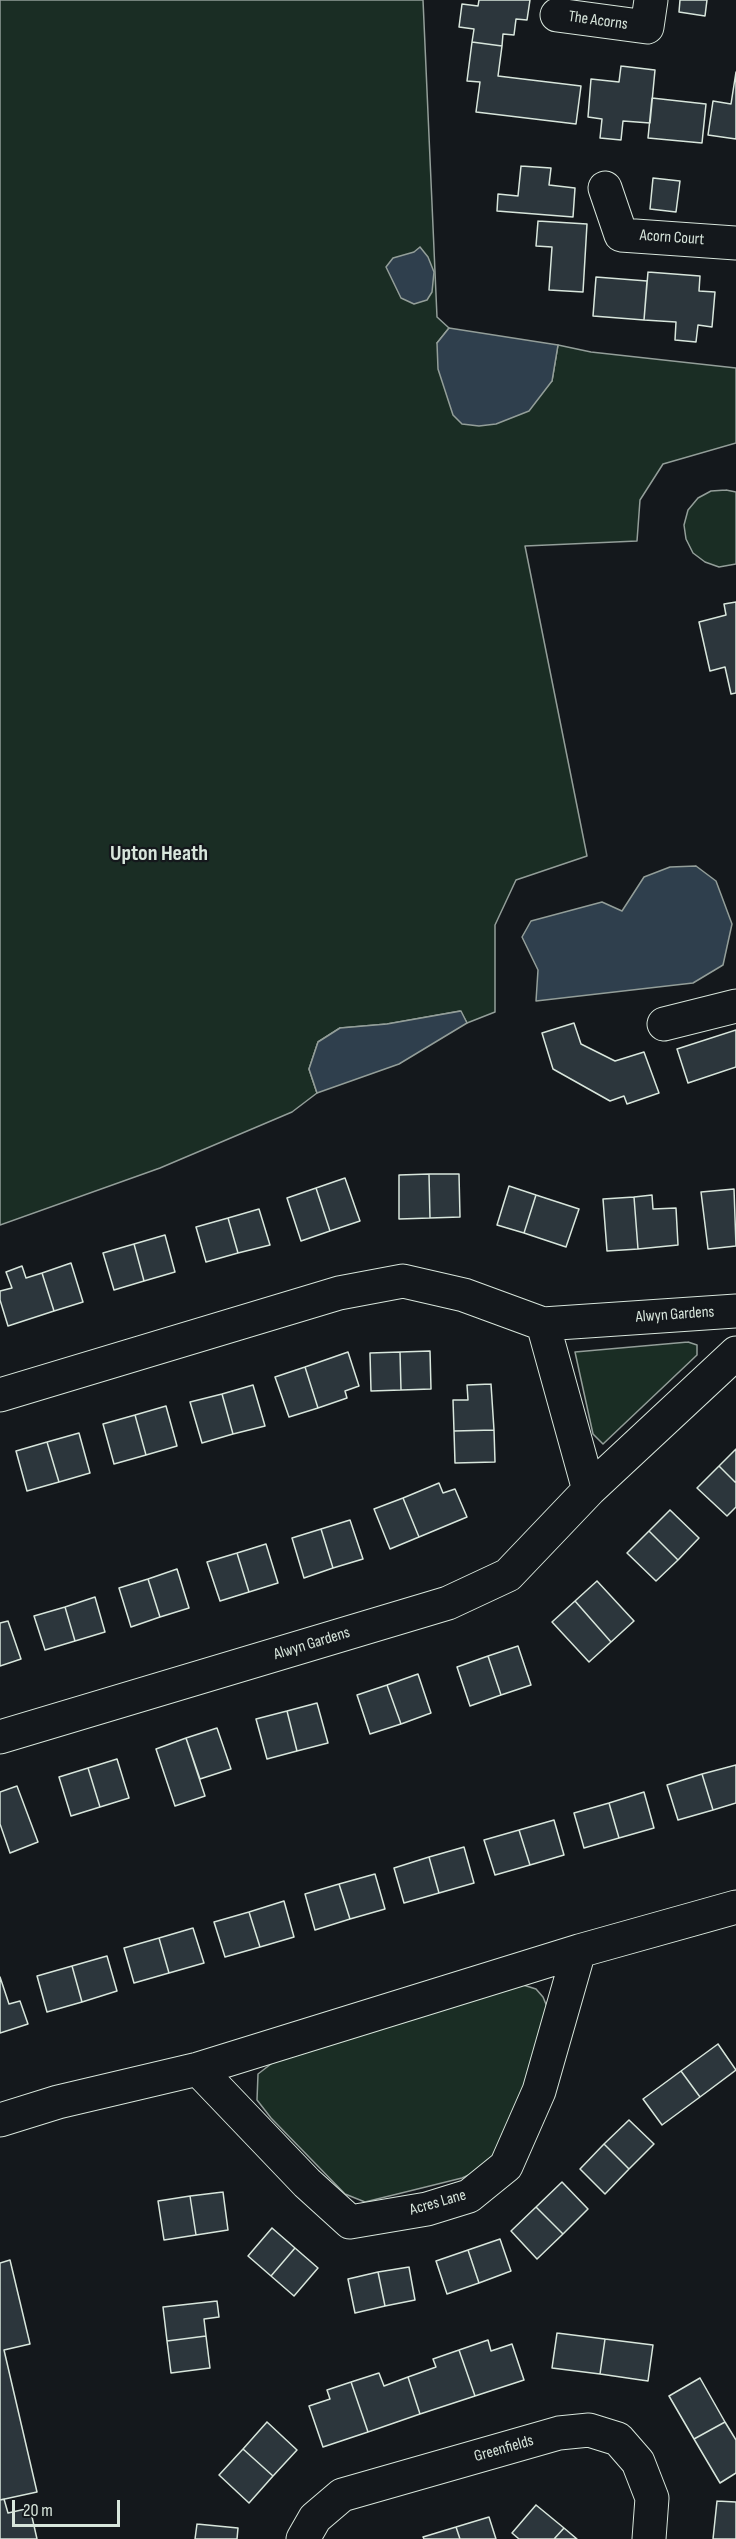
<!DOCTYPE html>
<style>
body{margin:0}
#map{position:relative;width:736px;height:2539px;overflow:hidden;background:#14181c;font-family:"Sofia Sans Condensed",sans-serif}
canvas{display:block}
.scale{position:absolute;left:12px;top:2500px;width:108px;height:27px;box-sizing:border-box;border:3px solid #d8e6dc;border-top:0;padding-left:8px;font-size:18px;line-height:21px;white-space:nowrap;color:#d8e6dc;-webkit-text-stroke:4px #14181c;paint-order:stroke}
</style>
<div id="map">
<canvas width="736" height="2539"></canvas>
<div class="scale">20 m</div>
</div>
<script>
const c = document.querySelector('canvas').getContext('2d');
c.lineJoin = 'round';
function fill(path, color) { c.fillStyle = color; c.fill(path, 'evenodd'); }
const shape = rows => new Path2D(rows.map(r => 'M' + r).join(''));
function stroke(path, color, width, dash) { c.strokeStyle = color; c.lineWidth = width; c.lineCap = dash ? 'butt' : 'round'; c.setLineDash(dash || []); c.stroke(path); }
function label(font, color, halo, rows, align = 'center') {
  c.font = font + ' "Sofia Sans Condensed",sans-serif'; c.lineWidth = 4.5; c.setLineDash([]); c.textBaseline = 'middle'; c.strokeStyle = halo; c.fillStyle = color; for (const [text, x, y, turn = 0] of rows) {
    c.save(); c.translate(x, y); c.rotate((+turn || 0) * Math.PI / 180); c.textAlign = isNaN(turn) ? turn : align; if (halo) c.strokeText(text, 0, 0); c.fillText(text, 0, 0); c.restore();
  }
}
const green = shape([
 [0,0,423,0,437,317,449,328,437,343,552,381,558,345,591,352,736,368,736,443,663,464,640,500,637,541,525,546,587,856,516,880,495,925,495,1012,467,1023,460,1011,387,1024,340,1028,318,1042,309,1069,317,1093,292,1112,160,1168,0,1225,0,0],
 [726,490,736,492,736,564,719,567,705,562,693,553,686,539,684,525,688,510,698,498,711,491,726,490],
 [688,1342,697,1345,697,1355,603,1444,593,1434,575,1352,688,1342],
 [520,1984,536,1989,543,1997,550,2014,504,2144,480,2170,462,2178,365,2202,345,2194,271,2118,257,2100,258,2074,280,2057,520,1984]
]);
const water = shape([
 [420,247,428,257,434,272,432,292,427,300,414,304,401,298,386,267,393,258,414,252,420,247],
 [449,328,558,345,552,381,529,411,496,424,479,426,462,424,453,415,438,369,437,343,449,328],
 [696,866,716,881,732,924,723,965,693,983,536,1001,538,970,522,937,531,921,602,902,622,911,644,877,670,867,696,866],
 [461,1011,467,1023,399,1064,317,1093,309,1069,318,1042,340,1028,387,1024,461,1011]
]);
const building = shape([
 [479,0,530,0,527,20,516,19,514,35,503,34,502,46,472,42,474,29,459,27,462,4,478,6,479,0],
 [680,0,707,0,705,16,679,12,680,0],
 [472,42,502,46,498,76,581,86,576,124,476,112,480,82,467,81,472,42],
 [621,66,655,70,650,123,623,121,621,140,600,138,602,119,588,117,591,79,619,82,621,66],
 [736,72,736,139,708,135,713,101,731,104,736,72],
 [652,98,706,104,702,143,648,138,652,98],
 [521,166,551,168,549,185,575,188,573,217,497,211,498,194,518,196,521,166],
 [653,178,680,181,676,212,650,209,653,178],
 [538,221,587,224,583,292,549,290,552,247,536,246,538,221],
 [648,272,700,276,699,291,715,292,712,327,698,325,696,342,675,340,676,322,644,320,648,272],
 [596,277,647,281,644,320,593,316,596,277],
 [736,602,736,693,731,694,725,667,710,671,699,622,726,615,724,604,736,602],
 [574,1023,581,1044,615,1061,644,1052,659,1093,627,1104,624,1096,610,1101,553,1069,542,1033,574,1023],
 [736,1030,736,1067,688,1083,677,1049,736,1030],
 [429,1174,430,1218,399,1219,399,1175,429,1174],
 [429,1174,459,1174,460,1217,430,1218,429,1174],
 [345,1178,360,1221,330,1231,316,1188,345,1178],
 [509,1186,536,1195,524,1233,497,1225,509,1186],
 [316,1188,330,1231,301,1241,287,1198,316,1188],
 [734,1189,736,1246,708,1249,701,1192,734,1189],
 [536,1195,579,1209,566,1247,524,1233,536,1195],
 [652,1195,653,1209,676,1208,678,1245,638,1249,634,1197,652,1195],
 [634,1197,638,1249,607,1251,603,1199,634,1197],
 [259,1209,270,1245,238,1253,228,1218,259,1209],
 [228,1218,238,1253,206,1262,196,1227,228,1218],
 [165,1235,175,1272,144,1281,134,1244,165,1235],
 [134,1244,144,1281,114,1290,103,1253,134,1244],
 [71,1263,83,1302,54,1311,42,1273,71,1263],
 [22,1266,26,1278,42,1273,54,1311,8,1326,0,1300,0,1291,12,1288,6,1272,22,1266],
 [430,1351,431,1389,401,1390,400,1352,430,1351],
 [348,1352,359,1386,345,1391,347,1398,318,1408,305,1367,348,1352],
 [400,1352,401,1390,371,1391,370,1353,400,1352],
 [305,1367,318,1408,289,1417,275,1377,305,1367],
 [491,1384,494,1430,454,1431,453,1400,468,1400,467,1385,491,1384],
 [253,1385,265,1426,233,1434,222,1394,253,1385],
 [222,1394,233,1434,202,1443,190,1402,222,1394],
 [166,1406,177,1446,146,1455,135,1415,166,1406],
 [135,1415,146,1455,114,1464,103,1424,135,1415],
 [494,1430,495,1462,455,1463,454,1431,494,1430],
 [79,1433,90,1473,59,1482,47,1442,79,1433],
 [47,1442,59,1482,27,1491,16,1451,47,1442],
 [736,1449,736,1483,719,1466,736,1449],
 [719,1466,736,1483,736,1507,727,1516,697,1488,719,1466],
 [439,1483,443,1493,455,1489,467,1517,419,1537,403,1498,439,1483],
 [403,1498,419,1537,390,1549,374,1509,403,1498],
 [670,1510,699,1538,678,1560,649,1531,670,1510],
 [350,1520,363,1559,333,1568,321,1529,350,1520],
 [321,1529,333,1568,304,1578,292,1538,321,1529],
 [649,1531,678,1560,656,1581,627,1553,649,1531],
 [266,1544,278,1583,249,1592,237,1553,266,1544],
 [237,1553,249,1592,220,1601,207,1562,237,1553],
 [177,1569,189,1608,160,1617,148,1579,177,1569],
 [148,1579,160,1617,131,1627,119,1588,148,1579],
 [597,1581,634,1621,611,1642,575,1601,597,1581],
 [95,1597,105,1632,75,1641,65,1607,95,1597],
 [575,1601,611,1642,589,1662,552,1622,575,1601],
 [65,1607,75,1641,45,1650,34,1616,65,1607],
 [8,1621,21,1659,0,1666,0,1623,8,1621],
 [518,1646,531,1685,501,1695,488,1656,518,1646],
 [488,1656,501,1695,470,1706,457,1667,488,1656],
 [418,1674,431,1713,401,1724,387,1685,418,1674],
 [387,1685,401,1724,370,1734,357,1695,387,1685],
 [317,1703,328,1743,297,1751,287,1711,317,1703],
 [287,1711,297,1751,267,1759,256,1719,287,1711],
 [217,1728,231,1769,200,1779,186,1738,217,1728],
 [186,1738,205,1796,175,1806,156,1749,186,1738],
 [117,1759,129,1798,100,1807,88,1768,117,1759],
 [736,1765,736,1803,713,1810,702,1774,736,1765],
 [88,1768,100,1807,71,1816,59,1777,88,1768],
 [702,1774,713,1810,678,1820,667,1785,702,1774],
 [17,1786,38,1842,10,1853,0,1824,0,1792,17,1786],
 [644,1792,654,1828,619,1838,609,1803,644,1792],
 [609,1803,619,1838,584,1848,574,1813,609,1803],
 [554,1820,564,1855,530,1865,519,1830,554,1820],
 [519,1830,530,1865,495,1875,484,1840,519,1830],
 [464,1847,474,1883,439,1893,429,1857,464,1847],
 [429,1857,439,1893,404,1903,394,1868,429,1857],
 [375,1874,385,1909,350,1919,339,1884,375,1874],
 [339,1884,350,1919,315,1930,305,1894,339,1884],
 [284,1901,294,1937,260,1947,249,1912,284,1901],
 [249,1912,260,1947,225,1957,214,1922,249,1912],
 [193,1928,204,1963,169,1973,159,1938,193,1928],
 [159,1938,169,1973,134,1983,124,1948,159,1938],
 [107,1956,117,1991,82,2002,72,1966,107,1956],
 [72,1966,82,2002,47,2012,37,1976,72,1966],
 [0,1977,9,2004,20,2001,28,2024,0,2033,0,1977],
 [718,2044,736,2070,700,2097,681,2071,718,2044],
 [681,2071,700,2097,662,2125,643,2099,681,2071],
 [629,2120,654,2144,629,2169,604,2144,629,2120],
 [604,2144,629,2169,605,2194,580,2169,604,2144],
 [562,2182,588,2209,563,2234,536,2207,562,2182],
 [223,2192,228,2230,196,2235,190,2196,223,2192],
 [190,2196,196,2235,164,2240,158,2201,190,2196],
 [536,2207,563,2234,537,2259,511,2231,536,2207],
 [272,2228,295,2248,271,2276,248,2256,272,2228],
 [500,2239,511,2271,479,2283,468,2250,500,2239],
 [295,2248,318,2268,294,2296,271,2276,295,2248],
 [468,2250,479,2283,447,2294,436,2261,468,2250],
 [10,2260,30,2344,4,2350,37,2492,0,2500,0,2263,10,2260],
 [409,2267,415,2300,385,2306,378,2272,409,2267],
 [378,2272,385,2306,355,2313,348,2279,378,2272],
 [217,2301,219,2317,204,2319,206,2336,167,2341,163,2307,217,2301],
 [557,2333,605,2339,600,2374,552,2368,557,2333],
 [206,2336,210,2368,171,2373,167,2341,206,2336],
 [605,2339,653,2345,648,2381,600,2374,605,2339],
 [488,2340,491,2351,512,2344,524,2380,475,2396,459,2350,488,2340],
 [459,2350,475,2396,420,2414,408,2377,436,2367,433,2359,459,2350],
 [379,2373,384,2386,408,2377,420,2414,368,2432,351,2382,379,2373],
 [700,2378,725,2422,694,2439,669,2396,700,2378],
 [351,2382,368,2432,323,2447,309,2406,330,2399,327,2390,351,2382],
 [267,2422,297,2450,273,2476,243,2449,267,2422],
 [725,2422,736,2440,736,2473,720,2483,694,2439,725,2422],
 [243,2449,273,2476,249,2503,219,2475,243,2449],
 [4,2499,8,2513,30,2508,37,2539,0,2539,0,2500,4,2499],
 [717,2501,736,2502,736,2539,713,2539,717,2501],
 [536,2505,564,2528,554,2539,519,2539,512,2533,536,2505],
 [489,2517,496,2539,460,2539,456,2527,489,2517],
 [197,2524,238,2528,237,2539,195,2539,197,2524],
 [456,2527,460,2539,424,2539,423,2537,456,2527],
 [564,2528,577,2539,554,2539,564,2528]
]);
const minor = shape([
 [557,15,647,27,651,0],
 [605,188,621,235,736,243],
 [664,1024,736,1006],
 [543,1324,736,1311],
 [0,1395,339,1293,403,1281,464,1295,543,1324,589,1490],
 [0,1737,448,1603,508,1575,589,1490,736,1353],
 [198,2069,307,2183,350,2222,427,2209,469,2196,506,2166,539,2091,579,1951],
 [0,2120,58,2102,198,2069,579,1951,736,1907],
 [303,2539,315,2518,342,2495,559,2433,589,2430,618,2439,638,2462,652,2498,649,2539]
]);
const streetNames = [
 ["The Acorns",598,21,8],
 ["Acorn Court",672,238,4],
 ["Alwyn Gardens",675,1315,-4],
 ["Alwyn Gardens",312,1644,-17],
 ["Acres Lane",438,2203,-16],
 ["Greenfields",504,2449,-16]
];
const districtNames = [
 ["Upton Heath",159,854]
];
fill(green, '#1a2d24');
stroke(green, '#939e99', 1.5);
fill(water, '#2f3f4d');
stroke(water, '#939e99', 1.5);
fill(building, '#2c363c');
stroke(building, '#d8e6dc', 1.5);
stroke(minor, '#d8e6dc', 35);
stroke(minor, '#14181c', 33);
label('16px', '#d8e6dc', '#14181c', streetNames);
label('bold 22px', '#d8e6dc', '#14181c', districtNames);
</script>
